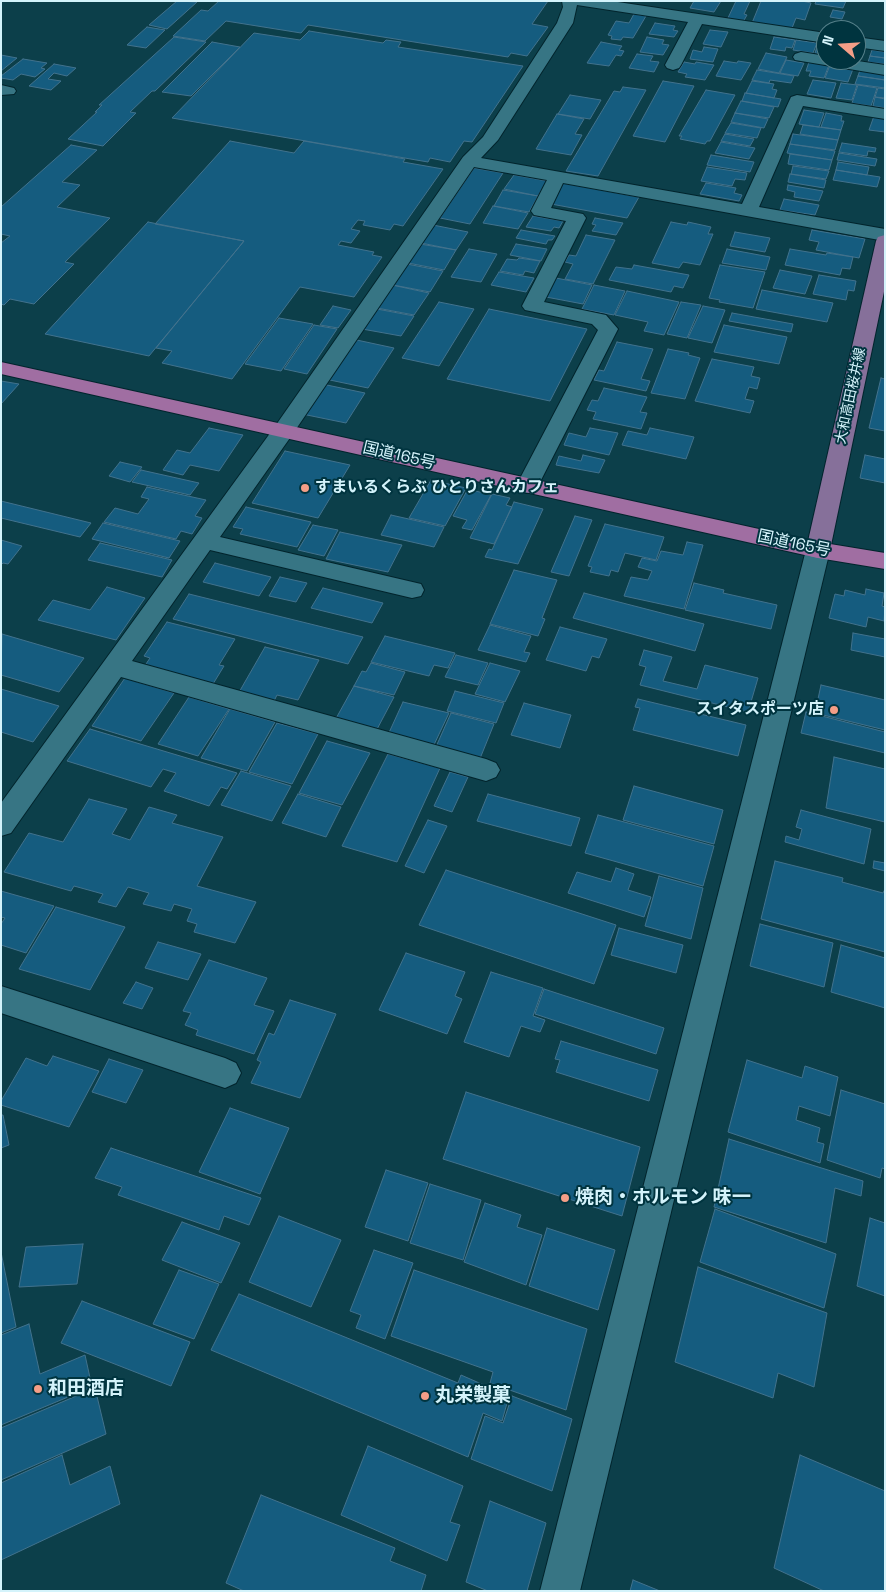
<!DOCTYPE html>
<html>
<head>
<meta charset="utf-8">
<style>
  body { margin:0 }
  #map { position:relative; width:886px; height:1592px; overflow:hidden; background:#0c3f4a; font-family:"Space Grotesk",sans-serif }
  canvas { display:block }
  .frame { position:absolute; inset:0; border:2px solid #d4f3fb; pointer-events:none }
  .north { position:absolute; left:816px; top:20px; width:50px; height:50px; box-sizing:border-box; background:#00343f; border:1px solid #55808a; border-radius:50%; rotate:289deg; font-size:14px; font-weight:700; line-height:20px; text-align:center; color:#d4f3fb }
  .north::after { content:''; display:block; margin:auto; width:18px; height:22px; background:#f49e87; clip-path:polygon(50% 0,100% 100%,50% 72%,0 100%) }
</style>
</head>
<body>
<div id="map">
<canvas width="886" height="1592"></canvas>
<div class="frame"></div>
<div class="north">N</div>
</div>
<script>
const context = document.querySelector('canvas').getContext('2d');
context.lineJoin = 'round';
function fillPath(path, color) {
  context.fillStyle = color;
  context.fill(path, 'evenodd');
}
function shape(rows) {
  const path = new Path2D();
  for (const r of rows) {
    path.moveTo(r[0], r[1]);
    for (let i = 2; i < r.length; i += 2) path.lineTo(r[i], r[i + 1]);
  }
  return path;
}
function strokePath(path, color, width, dash) {
  context.strokeStyle = color;
  context.lineWidth = width;
  context.lineCap = dash ? 'butt' : 'round';
  context.setLineDash(dash || []);
  context.stroke(path);
}
function drawText(font, color, halo, rows, align = 'center') {
  context.font = font + ' "Space Grotesk","Noto Sans JP",sans-serif';
  context.lineWidth = 4;
  context.setLineDash([]);
  context.textBaseline = 'middle';
  context.strokeStyle = halo;
  context.fillStyle = color;
  for (const [text, x, y, turn = 0] of rows) {
    context.save();
    context.translate(x, y);
    context.rotate((+turn || 0) * Math.PI / 180);
    context.textAlign = isNaN(turn) ? turn : align;
    if (halo) context.strokeText(text, 0, 0);
    context.fillText(text, 0, 0);
    context.restore();
  }
}
const building = shape([
  [177,1,197,2,167,29,149,25,177,1],
  [219,1,548,1,532,24,548,27,527,56,511,53,508,57,308,25,301,33,226,21,205,41,173,36,201,10,208,11,219,1],
  [694,1,721,1,714,12,690,8,694,1],
  [736,1,750,1,744,14,747,15,743,22,727,20,736,1],
  [761,1,802,1,811,3,805,20,796,18,792,28,752,23,761,1],
  [816,1,846,1,843,8,815,4,816,1],
  [833,10,845,12,842,19,830,17,833,10],
  [634,14,646,16,633,38,623,37,621,40,611,39,612,36,608,35,616,21,629,23,634,14],
  [655,23,675,26,673,30,678,31,674,37,649,34,655,23],
  [147,27,165,30,146,48,127,45,147,27],
  [710,30,728,32,721,47,703,44,710,30],
  [309,31,383,43,386,40,401,42,398,47,523,66,472,142,464,141,450,162,430,158,428,162,172,118,254,33,300,40,309,31],
  [174,37,206,42,155,91,152,91,130,112,136,113,103,146,68,139,97,112,95,112,102,105,99,105,174,37],
  [647,37,664,40,662,44,669,45,663,55,640,52,647,37],
  [774,37,795,40,792,48,786,47,785,51,770,49,774,37],
  [796,40,817,43,813,53,793,50,796,40],
  [212,42,240,47,191,96,162,92,212,42],
  [601,42,622,46,619,50,624,51,621,56,616,55,609,66,587,63,601,42],
  [818,43,826,44,826,55,815,53,818,43],
  [704,47,718,49,713,62,690,59,693,50,702,52,704,47],
  [856,48,862,49,858,61,849,60,856,60,856,48],
  [872,50,885,52,885,58,870,56,872,50],
  [766,53,787,57,779,73,758,69,766,53],
  [637,54,653,56,650,61,659,62,654,72,629,68,637,54],
  [1,55,17,58,1,71,1,55],
  [870,56,885,58,885,64,868,62,870,56],
  [23,59,47,63,41,68,45,69,35,77,21,74,13,80,1,78,1,76,23,59],
  [786,60,804,63,798,76,780,73,786,60],
  [724,61,737,63,738,61,751,63,741,80,716,76,724,61],
  [684,62,695,64,696,62,714,65,705,80,685,77,687,74,678,72,684,62],
  [809,62,829,65,824,78,809,76,811,71,806,71,809,62],
  [54,64,76,68,67,76,54,73,48,79,61,81,51,90,29,86,54,64],
  [830,65,853,69,848,82,825,78,830,65],
  [757,70,794,76,791,83,770,80,769,83,752,80,757,70],
  [860,70,885,73,885,80,858,76,860,70],
  [858,76,885,80,885,88,855,84,858,76],
  [813,80,836,83,831,98,807,94,813,80],
  [663,81,694,86,665,142,633,136,663,81],
  [752,81,774,84,772,89,777,90,774,98,746,93,752,81],
  [841,83,857,85,852,100,836,98,841,83],
  [858,85,877,88,871,106,852,103,858,85],
  [623,87,646,90,598,176,566,171,614,91,620,92,623,87],
  [878,88,885,89,885,98,875,97,878,88],
  [706,90,735,95,710,141,707,141,705,144,680,139,682,136,679,136,706,90],
  [745,93,781,99,778,107,742,101,745,93],
  [570,95,601,100,590,119,558,114,570,95],
  [875,97,885,99,885,108,873,106,875,97],
  [741,101,774,107,769,118,735,113,741,101],
  [804,110,824,113,819,127,799,124,804,110],
  [735,113,768,119,764,128,731,122,735,113],
  [826,113,842,116,841,121,844,121,841,130,821,127,826,113],
  [557,114,584,119,575,134,582,135,571,155,536,149,557,114],
  [874,116,885,118,885,132,869,130,874,116],
  [731,123,761,128,757,138,725,133,731,123],
  [803,125,841,130,838,140,800,134,803,125],
  [725,134,754,139,750,146,721,141,725,134],
  [793,134,838,140,835,150,790,144,793,134],
  [230,141,294,153,304,141,405,159,403,162,443,169,403,226,394,224,390,230,363,225,365,221,358,220,351,229,360,231,351,243,341,241,338,245,374,252,372,255,382,257,354,297,300,287,232,379,162,363,172,351,156,348,244,241,155,224,230,141],
  [721,142,755,148,749,159,715,153,721,142],
  [842,143,876,148,875,152,868,151,867,156,839,152,842,143],
  [790,144,835,151,832,160,787,153,790,144],
  [71,145,97,150,62,182,80,185,57,207,110,218,65,262,74,264,34,304,10,299,4,305,1,304,1,243,10,236,1,234,1,207,71,145],
  [839,153,877,159,875,166,837,160,839,153],
  [790,154,832,160,829,170,788,164,790,154],
  [711,155,754,162,750,172,707,165,711,155],
  [838,162,869,167,867,175,836,170,838,162],
  [793,166,829,171,826,179,791,174,793,166],
  [707,167,747,173,745,180,735,179,732,186,701,181,707,167],
  [474,168,503,173,470,224,440,218,474,168],
  [836,170,880,177,877,187,833,180,836,170],
  [790,174,826,180,824,188,788,182,790,174],
  [514,175,547,181,538,196,504,189,514,175],
  [563,183,639,197,627,218,551,204,563,183],
  [706,183,736,188,734,193,742,195,739,201,700,194,706,183],
  [788,185,823,191,819,201,794,197,795,192,787,190,788,185],
  [503,190,538,196,529,212,494,206,503,190],
  [784,199,819,205,815,215,780,210,784,199],
  [493,206,528,213,518,229,483,223,493,206],
  [533,216,563,221,559,228,554,227,551,231,526,227,533,216],
  [595,218,623,223,616,235,592,231,596,225,592,224,595,218],
  [148,222,244,241,149,356,45,334,148,222],
  [671,222,687,225,688,222,711,227,708,234,713,234,700,265,683,262,679,268,652,263,671,222],
  [433,225,468,232,456,250,421,243,433,225],
  [521,230,555,236,552,240,548,240,546,244,516,238,521,230],
  [812,230,865,239,859,258,816,250,819,242,809,240,812,230],
  [735,232,770,238,765,252,730,246,735,232],
  [586,235,615,240,593,284,565,279,573,264,565,262,569,255,576,256,586,235],
  [420,244,456,250,444,270,408,263,420,244],
  [516,244,547,249,541,261,510,255,516,244],
  [469,249,497,254,481,282,451,277,469,249],
  [727,249,770,257,766,270,722,263,727,249],
  [790,249,826,255,827,253,853,257,850,269,842,268,840,275,785,265,790,249],
  [519,258,540,261,534,273,525,271,523,275,500,271,507,259,517,260,519,258],
  [407,264,443,271,430,292,393,285,407,264],
  [634,265,689,275,683,288,674,286,671,292,609,280,616,267,632,269,634,265],
  [720,265,765,272,753,308,719,302,720,300,709,298,720,265],
  [780,270,812,276,805,294,773,288,780,270],
  [499,272,534,278,526,292,491,285,499,272],
  [819,275,856,281,854,291,848,290,846,300,813,294,819,275],
  [556,278,592,285,583,304,546,297,556,278],
  [392,285,429,293,414,315,377,308,392,285],
  [594,285,625,291,614,315,582,309,594,285],
  [762,290,833,303,827,322,756,309,762,290],
  [627,291,679,302,664,335,644,331,648,322,615,315,627,291],
  [439,302,474,309,439,366,402,358,439,302],
  [681,302,701,305,687,338,667,334,681,302],
  [333,306,351,310,338,328,320,325,333,306],
  [703,306,725,310,712,343,688,338,703,306],
  [377,309,414,316,401,336,362,329,377,309],
  [489,309,587,329,550,401,447,379,489,309],
  [732,313,793,324,791,332,729,321,732,313],
  [279,318,313,324,281,371,245,364,279,318],
  [314,325,337,329,307,374,284,369,314,325],
  [724,325,787,337,779,364,714,352,724,325],
  [352,339,394,348,368,388,325,379,352,339],
  [617,342,653,349,641,379,650,381,646,391,594,380,599,370,604,371,617,342],
  [668,349,689,353,688,355,700,358,685,399,651,393,668,349],
  [712,359,754,367,751,376,760,378,757,389,749,387,745,399,754,401,750,413,695,401,712,359],
  [881,378,885,379,885,431,869,428,881,378],
  [1,381,19,384,1,404,1,381],
  [322,384,365,393,346,423,302,414,322,384],
  [604,388,647,397,640,412,647,413,641,429,593,419,596,412,587,410,592,400,598,401,604,388],
  [209,428,243,435,219,471,190,465,183,475,163,470,177,450,190,453,209,428],
  [590,428,618,433,609,455,564,445,569,433,586,437,590,428],
  [650,428,694,437,686,459,622,445,628,431,647,435,650,428],
  [285,451,350,465,318,518,252,503,285,451],
  [583,455,605,460,599,473,556,465,559,456,581,461,583,455],
  [865,455,885,459,885,483,860,478,865,455],
  [120,462,142,467,130,482,109,476,120,462],
  [141,470,199,483,190,495,132,482,141,470],
  [431,480,466,488,445,526,409,518,431,480],
  [147,487,206,500,195,516,202,518,192,534,181,531,176,539,104,522,115,508,138,514,149,499,141,497,147,487],
  [468,489,491,495,472,530,462,528,467,520,453,516,468,489],
  [492,494,510,498,506,505,512,507,494,544,470,538,492,494],
  [1,501,91,523,80,537,1,518,1,501],
  [514,502,543,509,518,564,485,557,489,549,492,550,514,502],
  [246,507,311,522,297,547,240,534,243,529,233,527,246,507],
  [391,515,444,527,434,547,381,535,391,515],
  [575,516,592,520,569,576,551,572,575,516],
  [103,523,180,541,169,558,92,539,103,523],
  [605,524,664,537,656,560,625,553,618,572,611,570,609,576,590,572,592,567,588,566,605,524],
  [313,525,338,530,324,556,298,550,313,525],
  [340,532,402,545,388,572,326,559,340,532],
  [1,540,22,546,8,564,3,563,1,565,1,540],
  [687,542,703,545,684,609,624,596,631,577,648,580,652,571,638,567,642,558,657,561,661,551,683,555,687,542],
  [100,543,172,560,162,577,88,560,100,543],
  [215,563,271,577,259,596,203,582,215,563],
  [514,570,557,580,542,618,545,619,538,636,490,624,514,570],
  [280,577,307,583,296,602,269,596,280,577],
  [694,583,724,590,723,593,777,605,771,629,685,610,694,583],
  [107,587,145,598,116,640,38,620,53,600,90,610,107,587],
  [323,588,383,603,372,623,311,608,323,588],
  [866,589,884,593,882,606,885,607,884,621,868,617,866,627,829,618,835,594,844,596,845,590,865,595,866,589],
  [584,593,704,624,695,651,573,618,584,593],
  [189,594,363,637,348,664,173,619,189,594],
  [167,622,235,639,219,665,224,666,213,684,144,667,150,658,144,656,167,622],
  [490,625,531,636,524,652,530,653,526,662,478,650,490,625],
  [560,627,607,639,599,658,592,656,586,671,546,660,560,627],
  [853,633,885,639,885,657,851,650,853,633],
  [2,634,84,658,59,692,1,675,2,634],
  [385,636,455,653,448,668,434,665,429,676,371,662,385,636],
  [265,647,319,660,298,700,277,695,273,703,238,694,265,647],
  [644,650,672,657,663,681,697,689,705,665,758,678,748,712,640,685,646,667,639,665,644,650],
  [456,655,488,663,478,685,445,677,456,655],
  [371,663,405,672,394,695,354,686,362,671,366,672,371,663],
  [490,663,520,671,505,702,475,694,490,663],
  [125,678,174,693,141,741,92,726,125,678],
  [821,685,885,700,885,730,815,713,821,685],
  [354,686,394,697,375,733,334,722,354,686],
  [1,689,59,706,33,742,1,732,1,689],
  [455,691,504,703,496,723,447,711,455,691],
  [189,697,229,709,198,756,158,744,189,697],
  [638,699,746,725,738,756,633,730,640,708,635,707,638,699],
  [403,702,449,713,432,749,387,737,403,702],
  [524,703,571,715,560,748,511,735,524,703],
  [230,709,275,722,247,771,201,758,230,709],
  [806,712,885,732,885,753,801,733,806,712],
  [451,713,494,724,479,761,435,749,451,713],
  [277,723,318,734,292,784,249,772,277,723],
  [90,729,237,773,227,789,221,787,209,806,164,791,176,773,163,769,151,787,67,761,90,729],
  [327,741,370,753,342,805,299,793,327,741],
  [388,754,440,768,397,862,342,846,388,754],
  [834,757,885,769,885,822,826,808,834,757],
  [241,771,291,786,272,821,221,805,241,771],
  [450,772,468,777,452,812,434,806,450,772],
  [634,786,723,810,714,844,623,820,634,786],
  [298,794,341,807,326,837,282,823,298,794],
  [488,794,580,818,571,846,477,821,488,794],
  [89,799,127,809,112,834,130,840,149,807,177,815,172,823,223,837,197,886,256,902,235,943,194,932,197,924,187,921,192,909,174,904,171,911,143,904,149,893,128,887,116,907,98,902,103,894,74,886,71,891,4,872,29,833,63,842,89,799],
  [801,810,871,829,864,864,785,842,786,836,799,840,802,829,796,827,801,810],
  [598,815,714,846,703,886,585,853,598,815],
  [428,820,447,826,424,873,405,866,428,820],
  [775,861,843,878,842,882,883,893,885,889,885,952,761,919,775,861],
  [874,861,885,863,885,871,873,868,874,861],
  [616,868,634,874,628,890,651,897,644,917,568,893,577,872,611,882,616,868],
  [446,870,616,925,594,984,419,925,446,870],
  [659,876,703,888,691,939,645,926,659,876],
  [1,891,54,906,26,953,1,945,1,924,5,918,1,917,1,891],
  [56,907,125,927,90,990,19,969,56,907],
  [760,924,833,943,824,987,750,966,760,924],
  [619,928,683,945,676,973,611,955,619,928],
  [158,942,201,954,188,980,145,968,158,942],
  [841,945,885,958,885,1008,831,992,841,945],
  [406,953,465,972,455,996,462,999,447,1034,379,1010,406,953],
  [209,960,267,978,254,1005,274,1011,254,1054,196,1035,198,1030,185,1025,191,1013,183,1011,209,960],
  [491,972,543,988,533,1016,545,1020,540,1032,521,1026,509,1057,464,1042,491,972],
  [136,982,153,988,142,1009,123,1003,136,982],
  [544,989,664,1028,656,1054,535,1014,544,989],
  [290,1000,336,1014,300,1098,251,1083,261,1062,257,1060,269,1033,274,1035,290,1000],
  [561,1041,658,1070,649,1101,556,1072,560,1060,555,1059,561,1041],
  [53,1056,99,1071,69,1127,1,1105,1,1101,26,1058,47,1066,53,1056],
  [109,1059,143,1070,126,1103,92,1092,109,1059],
  [747,1060,802,1078,805,1066,838,1077,830,1116,799,1106,796,1120,820,1128,817,1142,824,1144,820,1163,728,1132,747,1060],
  [841,1090,885,1104,885,1169,882,1168,880,1178,827,1160,841,1090],
  [466,1092,640,1147,622,1216,443,1159,466,1092],
  [230,1108,289,1128,260,1194,199,1172,230,1108],
  [1,1115,3,1115,9,1145,1,1148,1,1115],
  [729,1139,863,1181,861,1196,835,1188,826,1243,714,1207,729,1139],
  [111,1148,261,1198,249,1225,224,1216,219,1230,118,1195,122,1187,95,1178,111,1148],
  [386,1170,428,1183,408,1241,365,1227,386,1170],
  [430,1184,481,1200,463,1260,410,1243,430,1184],
  [485,1203,521,1215,517,1227,542,1235,526,1285,464,1262,485,1203],
  [715,1209,836,1254,824,1308,700,1262,715,1209],
  [279,1216,341,1240,311,1307,249,1282,279,1216],
  [870,1218,885,1223,885,1296,857,1286,870,1218],
  [182,1222,240,1243,221,1283,162,1260,182,1222],
  [547,1228,615,1250,598,1310,529,1286,547,1228],
  [83,1244,77,1284,19,1287,26,1247,83,1244],
  [374,1250,413,1263,385,1339,356,1328,361,1315,350,1311,374,1250],
  [1,1252,16,1327,1,1333,1,1252],
  [698,1267,827,1313,814,1387,778,1373,773,1398,675,1362,698,1267],
  [179,1270,219,1284,194,1339,153,1324,179,1270],
  [414,1270,587,1329,566,1410,490,1383,493,1372,391,1336,414,1270],
  [239,1294,458,1383,461,1375,509,1396,502,1421,483,1413,468,1457,211,1350,239,1294],
  [82,1301,190,1342,171,1386,61,1343,82,1301],
  [29,1324,40,1374,85,1355,92,1387,1,1425,1,1335,29,1324],
  [95,1388,106,1434,1,1480,1,1428,95,1388],
  [512,1396,572,1419,552,1491,471,1459,485,1416,503,1423,512,1396],
  [368,1446,463,1486,450,1522,460,1525,447,1561,341,1515,368,1446],
  [62,1455,70,1485,110,1466,120,1504,1,1560,1,1483,62,1455],
  [800,1455,885,1491,885,1591,824,1591,774,1568,800,1455],
  [261,1495,395,1548,390,1561,426,1575,421,1591,244,1591,226,1583,261,1495],
  [490,1501,546,1523,527,1591,488,1591,466,1582,490,1501],
  [633,1580,660,1591,630,1591,633,1580]
]);
fillPath(building, '#155c7f');
strokePath(building, '#42728d', 1);
const minor = shape([
  [562,1,611,1,826,33,826,43,702,24,681,65,679,68,673,70,667,68,665,65,688,22,577,5,573,23,498,140,481,158,742,204,791,97,797,95,885,109,885,119,803,106,759,207,885,229,885,241,563,183,551,208,583,214,586,218,544,302,606,315,618,329,538,486,535,491,527,493,519,491,516,486,598,330,592,324,525,310,522,306,566,221,534,215,531,211,547,180,474,167,292,435,220,537,421,584,424,590,421,596,412,598,210,550,132,661,486,759,496,763,500,770,496,777,486,781,121,677,11,833,1,836,1,803,276,425,463,157,483,137,557,23,563,7,562,1],
  [856,37,885,41,885,51,856,47,856,37],
  [801,52,826,56,826,60,851,60,885,65,885,75,795,60,793,57,795,54,801,52],
  [1,85,14,88,16,91,14,94,1,95,1,85],
  [1,986,225,1058,236,1063,241,1073,236,1083,225,1088,1,1013,1,986]
]);
const tertiary = shape([
  [818,542,826,544,830,550,580,1591,540,1591,806,550,810,544,818,542]
]);
const primary = shape([
  [885,235,885,287,830,550,826,556,818,558,810,556,806,550,876,241,878,237,885,235]
]);
const trunk = shape([
  [1,362,818,542,885,553,885,569,818,558,1,374,1,362]
]);
strokePath(minor, '#02242c', 2);
strokePath(tertiary, '#02242c', 2);
strokePath(primary, '#02242c', 2);
strokePath(trunk, '#02242c', 2);
fillPath(minor, '#377584');
fillPath(tertiary, '#377584');
fillPath(primary, '#86709a');
fillPath(trunk, '#a06ea2');
for (const [x, y, r, color] of [
  [305,488,5,"#f49e87"],
  [834,710,5,"#f49e87"],
  [565,1198,5,"#f49e87"],
  [38,1389,5,"#f49e87"],
  [425,1396,5,"#f49e87"]
]) {
  const dot = new Path2D();
  dot.arc(x, y, r, 0, 2 * Math.PI);
  context.fillStyle = color;
  context.fill(dot);
  strokePath(dot, '#00343f', 2);
}
drawText('14px', '#d4f3fb', '#00343f', [
  ["大和高田桜井線",851,396,-78]
]);
drawText('16px', '#d4f3fb', '#00343f', [
  ["国道165号",399,456,13],
  ["国道165号",794,544,12]
]);
drawText('bold 16px', '#d4f3fb', '#00343f', [
  ["すまいるくらぶ ひとりさんカフェ",315,488],
  ["スイタスポーツ店",824,710,"right"]
], 'left');
drawText('bold 19px', '#d4f3fb', '#00343f', [
  ["焼肉・ホルモン 味一",575,1198],
  ["和田酒店",48,1389],
  ["丸栄製菓",435,1396]
], 'left');
</script>
</body>
</html>
